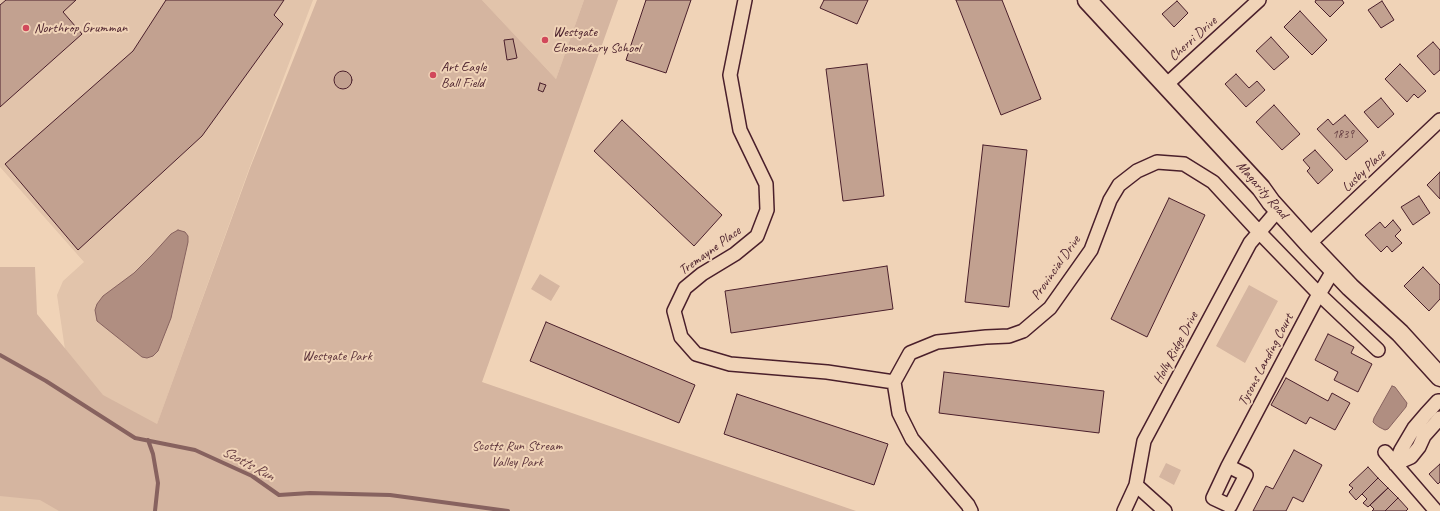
<!DOCTYPE html>
<html>
<head>
<meta charset="utf-8">
<style>
  body { margin:0 }
  canvas { display:block; background:#f0d3b7 }
</style>
</head>
<body>
<canvas width="1440" height="511"></canvas>
<script>
const context = document.querySelector('canvas').getContext('2d');
context.lineJoin = 'round';
function fillPath(path, color) {
  context.fillStyle = color;
  context.fill(path, 'evenodd');
}
function shape(rows) {
  const path = new Path2D();
  for (const r of rows) {
    if (r.length === 3) {
      path.moveTo(r[0] + r[2], r[1]);
      path.arc(r[0], r[1], r[2], 0, 2 * Math.PI);
      continue;
    }
    path.moveTo(r[0], r[1]);
    for (let i = 2; i < r.length; i += 2) path.lineTo(r[i], r[i + 1]);
  }
  return path;
}
function strokePath(path, color, width, dash) {
  context.strokeStyle = color;
  context.lineWidth = width;
  context.lineCap = dash ? 'butt' : 'round';
  context.setLineDash(dash || []);
  context.stroke(path);
}
function drawText(font, color, halo, rows, align = 'center') {
  context.font = font + ' Caveat,sans-serif';
  context.lineWidth = 4;
  context.setLineDash([]);
  context.textBaseline = 'middle';
  context.strokeStyle = halo;
  context.fillStyle = color;
  for (const [text, x, y, turn = 0] of rows) {
    context.save();
    context.translate(x, y);
    context.rotate((+turn || 0) * Math.PI / 180);
    context.textAlign = isNaN(turn) ? turn : align;
    if (halo) context.strokeText(text, 0, 0);
    context.fillText(text, 0, 0);
    context.restore();
  }
}
fillPath(shape([
  [0,0,313,0,249,169,156,427,103,397,68,370,57,295,63,281,84,262,0,167],
  [482,0,584,0,556,79],
  [0,467,115,511,0,511]
]), '#e2c4ab');
fillPath(shape([
  [317,0,482,0,556,79,584,0,618,0,482,382,856,511,59,511,40,500,0,496,0,267,35,267,37,314,103,395,157,424,250,168],
  [540,274,560,286,551,301,531,289],
  [1249,285,1278,301,1245,363,1216,346],
  [1166,463,1181,470,1174,485,1159,477]
]), '#d5b5a0');
const water = shape([
  [178,230,185,232,188,236,188,242,171,318,158,351,153,356,147,358,142,357,97,321,95,310,97,304,103,296,134,273,152,255,171,234,178,230],
  [1392,386,1395,387,1407,403,1406,407,1388,429,1385,430,1379,427,1375,424,1373,422,1374,418,1392,386]
]);
fillPath(water, '#b08e81');
strokePath(water, '#87625f', 1);
strokePath(shape([
  [0,355,46,381,135,438,195,450,252,476,279,495,310,493,390,495,508,511],
  [148,440,153,454,158,483,155,511]
]), '#87625f', 4);
const building = shape([
  [6,0,76,0,63,12,82,34,0,107,0,5,6,0],
  [166,0,284,0,274,15,283,24,202,136,78,250,5,164,133,51,166,0],
  [646,0,691,0,666,73,626,60,646,0],
  [824,0,868,0,857,24,820,8,824,0],
  [956,0,1002,0,1041,99,1001,115,956,0],
  [1316,0,1342,0,1344,3,1330,17,1315,2,1316,0],
  [1177,1,1188,13,1174,27,1162,14,1177,1],
  [1382,1,1394,20,1381,28,1368,10,1382,1],
  [1300,11,1327,40,1312,55,1284,27,1300,11],
  [1271,37,1289,57,1274,70,1256,51,1271,37],
  [513,39,517,58,507,60,504,40,513,39],
  [1433,42,1440,50,1440,70,1434,75,1417,56,1433,42],
  [867,64,884,196,843,201,826,69,867,64],
  [1400,64,1426,91,1418,98,1414,94,1407,102,1385,79,1400,64],
  [343,80,9],
  [1236,74,1249,88,1257,81,1265,90,1246,107,1225,84,1236,74],
  [540,83,546,85,543,92,538,90,540,83],
  [1381,98,1394,114,1378,128,1364,112,1381,98],
  [1274,105,1300,134,1282,150,1256,122,1274,105],
  [1345,115,1368,141,1346,160,1317,129,1328,119,1333,125,1345,115],
  [622,120,722,215,694,246,594,151,622,120],
  [983,145,1027,150,1009,307,965,302,983,145],
  [1315,150,1333,170,1318,184,1307,171,1310,168,1303,160,1315,150],
  [1440,172,1440,199,1427,185,1440,172],
  [1419,196,1430,213,1413,225,1401,207,1419,196],
  [1169,198,1205,215,1147,337,1111,319,1169,198],
  [1393,220,1401,230,1395,236,1402,243,1392,252,1387,246,1381,252,1365,235,1380,222,1385,228,1393,220],
  [887,266,893,309,731,333,725,291,887,266],
  [1423,267,1440,285,1440,299,1429,311,1404,286,1423,267],
  [546,322,695,385,679,423,530,361,546,322],
  [1328,334,1354,347,1351,353,1372,364,1358,392,1334,380,1338,372,1315,360,1328,334],
  [944,372,1104,391,1099,433,939,413,944,372],
  [1286,378,1328,401,1332,393,1350,403,1335,430,1310,417,1306,424,1271,405,1286,378],
  [737,394,888,444,874,485,724,434,737,394],
  [1294,450,1322,465,1303,502,1293,497,1286,511,1253,511,1266,486,1273,489,1294,450],
  [1440,464,1440,482,1438,484,1429,474,1440,464],
  [1368,467,1378,478,1356,500,1349,492,1353,488,1349,485,1368,467],
  [1378,478,1388,488,1368,507,1363,503,1367,499,1362,494,1378,478],
  [1388,488,1398,498,1385,511,1372,511,1374,509,1370,505,1388,488],
  [1398,498,1408,509,1406,511,1385,511,1398,498]
]);
fillPath(building, '#c2a190');
strokePath(building, '#4a1f2b', 1);
const street = shape([
  [745,0,730,75,740,130,766,184,767,210,757,236,735,254,702,274,685,288,674,311,681,337,696,354,730,364,827,372,894,382],
  [1166,85,1259,0],
  [1309,244,1440,120],
  [1385,452,1436,511],
  [1395,464,1401,450,1414,428,1426,414,1438,401,1440,401],
  [1395,464,1411,457,1419,447,1424,436,1440,418],
  [1228,466,1213,498,1230,506,1246,475,1228,466,1315,301,1334,269],
  [1136,485,1165,511],
  [971,511,968,505,912,439,899,413,894,382,910,353,937,342,986,337,1009,336,1023,331,1050,308,1091,250,1110,200,1119,185,1137,171,1157,162,1184,164,1213,182,1259,232,1319,294,1378,350],
  [1124,511,1136,485,1144,441,1250,243,1278,210]
]);
const secondary = shape([
  [1087,0,1261,188,1271,202,1309,244,1350,287,1400,333,1440,377]
]);
strokePath(street, '#4a1f2b', 16);
strokePath(secondary, '#4a1f2b', 21);
strokePath(street, '#f0d3b7', 13);
strokePath(secondary, '#f0d3b7', 18);
for (const [x, y, r, color] of [
  [26,28,4,"#d1495b"],
  [545,40,4,"#d1495b"],
  [433,75,4,"#d1495b"]
]) {
  const dot = new Path2D();
  dot.arc(x, y, r, 0, 2 * Math.PI);
  context.fillStyle = color;
  context.fill(dot);
  strokePath(dot, '#f0d3b7', 1.5);
}
drawText('12px', '#684044', null, [
  ["1839",1343,135]
]);
drawText('14px', '#4a1f2b', '#f0d3b7', [
  ["Northrop Grumman",34,28],
  ["Westgate",553,32],
  ["Elementary School",553,48],
  ["Art Eagle",441,67],
  ["Ball Field",441,83]
], 'left');
drawText('14px', '#4a1f2b', '#f0d3b7', [
  ["Cherri Drive",1193,39,-42],
  ["Lusby Place",1364,171,-44],
  ["Magarity Road",1262,190,49],
  ["Tremayne Place",710,251,-36],
  ["Provincial Drive",1056,268,-55],
  ["Holly Ridge Drive",1176,348,-62],
  ["Tysons Landing Court",1266,360,-62]
]);
drawText('14px', '#5f363d', '#f0d3b7', [
  ["Westgate Park",337,356],
  ["Scotts Run Stream",517,446],
  ["Valley Park",517,462]
]);
drawText('italic 15px', '#643b40', '#f0d3b7', [
  ["Scotts Run",248,464,28]
]);
</script>
</body>
</html>
